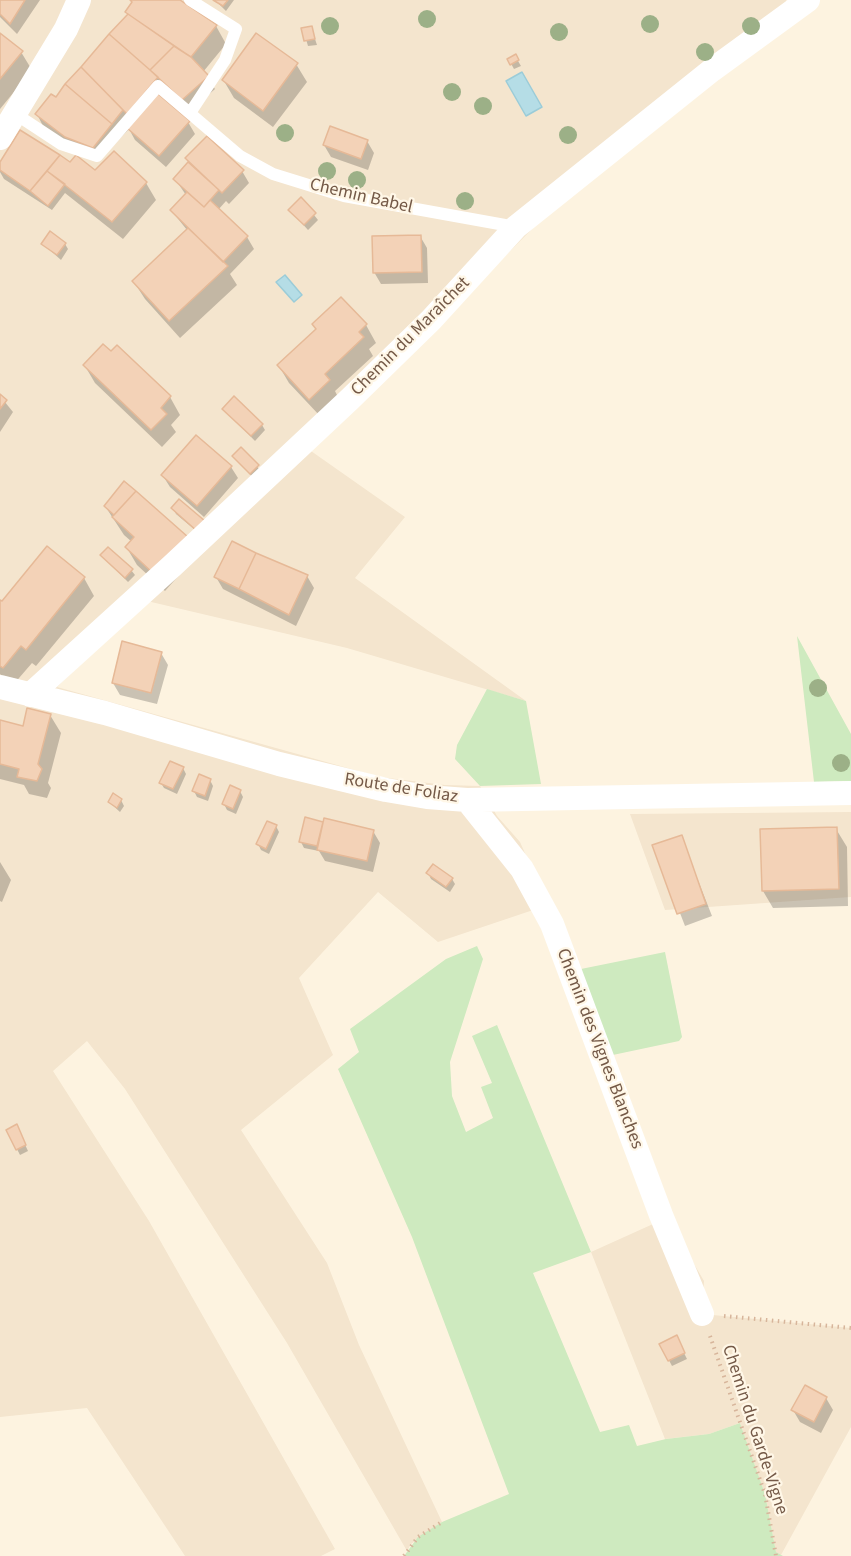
<!DOCTYPE html>
<html>
<head>
<meta charset="utf-8">
<style>
  body { margin:0 }
  canvas { display:block; background:#fdf3e0 }
</style>
</head>
<body>
<canvas width="851" height="1556"></canvas>
<script>
const context = document.querySelector('canvas').getContext('2d');
context.lineJoin = 'round';
function fillPath(path, color) {
  context.fillStyle = color;
  context.fill(path, 'evenodd');
}
function shape(rows) {
  const path = new Path2D();
  for (const r of rows) {
    path.moveTo(r[0], r[1]);
    for (let i = 2; i < r.length; i += 2) path.lineTo(r[i], r[i + 1]);
  }
  return path;
}
function strokePath(path, color, width, dash) {
  context.strokeStyle = color;
  context.lineWidth = width;
  context.lineCap = dash ? 'butt' : 'round';
  context.setLineDash(dash || []);
  context.stroke(path);
}
function drawText(font, color, halo, rows, align = 'center') {
  context.font = font + ' "Source Sans 3",sans-serif';
  context.lineWidth = 4.5;
  context.setLineDash([]);
  context.textBaseline = 'middle';
  context.strokeStyle = halo;
  context.fillStyle = color;
  for (const [text, x, y, turn = 0] of rows) {
    context.save();
    context.translate(x, y);
    context.rotate((+turn || 0) * Math.PI / 180);
    context.textAlign = isNaN(turn) ? turn : align;
    if (halo) context.strokeText(text, 0, 0);
    context.fillText(text, 0, 0);
    context.restore();
  }
}
fillPath(shape([
  [0,0,786,0,794,14,556,205,311,451,405,517,355,578,526,701,347,648,147,601,57,687,380,777,445,785,480,786,497,816,520,842,548,905,438,942,378,892,299,978,333,1055,241,1130,327,1263,359,1345,442,1522,411,1544,407,1551,287,1343,125,1089,87,1041,53,1071,149,1221,335,1549,321,1556,185,1556,87,1408,0,1417],
  [851,812,851,897,665,910,630,814],
  [673,1215,687,1252,704,1281,702,1314,851,1328,851,1427,781,1555,776,1552,765,1494,740,1423,709,1434,665,1439,591,1252]
]), '#f4e5ce');
fillPath(shape([
  [797,636,851,734,851,781,814,782],
  [487,689,526,701,541,784,480,786,455,759,457,745],
  [477,946,483,959,450,1062,452,1096,466,1132,493,1118,481,1087,492,1083,472,1036,497,1025,591,1252,533,1273,600,1432,629,1425,637,1446,666,1439,709,1434,740,1423,765,1494,776,1552,783,1556,404,1556,418,1537,442,1522,509,1494,412,1237,338,1069,359,1052,350,1029,446,959],
  [665,952,682,1037,679,1041,608,1056,576,970]
]), '#ceeabf');
const water = shape([
  [522,72,542,107,526,116,506,81,522,72],
  [285,275,302,295,294,302,276,282,285,275]
]);
fillPath(water, '#b5dde6');
strokePath(water, '#9bccd8', 1.5);
fillPath(shape([
  [0,0,40,0,17,34,0,17],
  [131,0,177,0,216,26,226,44,203,72,215,89,190,111,188,122,195,134,166,167,135,140,129,129,100,159,73,149,43,126,37,114,56,99,129,15,127,12,133,3],
  [215,0,234,0,226,11],
  [311,27,317,45,308,46,303,29],
  [0,35,21,52,32,70,0,109],
  [515,56,521,66,514,69,509,60],
  [296,64,307,82,273,127,234,98,224,81],
  [20,132,71,164,146,183,156,200,123,239,65,193,52,210,4,179,0,172,0,164],
  [367,141,374,153,368,170,331,157,324,145],
  [187,158,242,171,249,183,229,204,226,201,218,210,247,237,254,249,230,274,237,285,180,338,145,299,134,282,187,230,171,210,186,195,175,179,190,163],
  [301,199,318,220,308,230,290,210],
  [420,236,427,248,428,283,381,284,374,272],
  [43,244,65,244,68,249,61,260],
  [366,325,376,343,369,349,373,356,335,391,339,399,320,416,289,383,279,366],
  [117,347,170,397,180,415,171,425,176,432,162,447,95,383,85,366,111,353],
  [0,396,13,412,0,432],
  [224,409,262,425,265,430,255,441],
  [241,449,261,471,254,479,234,456],
  [231,467,238,478,204,517,170,487,163,476],
  [105,506,197,555,165,591,137,565,127,548,132,542,124,535],
  [173,508,204,522,201,535,176,514],
  [102,556,131,570,135,575,128,582],
  [307,576,314,588,296,626,223,589,216,577],
  [84,578,94,596,36,666,32,663,13,685,0,674,0,602],
  [161,653,168,665,157,704,120,695,113,683],
  [50,715,61,733,48,783,51,788,47,798,29,794,24,785,0,779,0,722,24,728],
  [183,768,186,774,177,794,164,788,161,783],
  [210,780,213,786,208,801,197,797,194,791],
  [240,791,243,797,236,814,227,810,224,804],
  [121,800,124,806,120,812,109,802],
  [322,823,323,826,373,831,380,843,373,872,325,861,319,851,304,848,301,842],
  [276,826,279,832,269,854,261,850,258,844],
  [836,829,847,847,848,906,773,908,763,891],
  [681,837,712,916,685,926,654,846],
  [0,862,11,880,2,902,0,901],
  [428,873,452,879,455,884,450,892,431,879],
  [19,1132,28,1151,20,1155,17,1149],
  [676,1337,687,1359,672,1366,661,1345],
  [826,1398,833,1410,821,1433,800,1422,793,1410]
]), '#0003');
const building = shape([
  [0,0,25,0,10,24,0,14,0,0],
  [130,0,180,0,217,25,191,57,125,12,132,2,130,0],
  [213,0,228,0,223,6,213,0],
  [128,14,174,46,150,70,109,34,128,14],
  [312,26,315,39,304,41,301,28,312,26],
  [0,33,23,51,0,79,0,33],
  [256,33,298,63,263,111,222,80,256,33],
  [109,34,158,77,127,114,81,67,109,34],
  [174,46,191,57,209,76,182,100,150,70,174,46],
  [516,54,519,60,510,65,507,59,516,54],
  [81,67,123,110,112,124,65,84,81,67],
  [65,84,112,124,93,148,65,137,35,114,51,94,56,97,65,84],
  [157,93,190,121,159,156,127,128,157,93],
  [330,126,368,140,361,159,323,145,330,126],
  [20,130,60,155,30,191,0,170,0,162,20,130],
  [207,136,244,170,222,193,185,158,207,136],
  [114,151,147,182,112,222,47,171,60,155,70,162,76,155,95,170,114,151],
  [188,162,219,190,204,207,173,179,188,162],
  [47,171,65,184,48,206,30,191,47,171],
  [187,192,204,207,210,200,248,236,223,262,170,210,187,192],
  [301,197,316,213,304,225,288,210,301,197],
  [188,228,228,266,169,321,132,281,188,228],
  [50,231,66,243,57,255,41,244,50,231],
  [421,235,422,272,373,273,372,236,421,235],
  [341,297,367,324,359,332,364,337,325,374,330,380,309,400,277,365,316,329,312,324,341,297],
  [103,344,111,351,117,345,171,396,161,408,167,414,151,430,83,365,103,344],
  [0,394,7,400,0,409,0,394],
  [234,396,263,424,251,436,222,409,234,396],
  [196,435,232,466,197,506,161,475,196,435],
  [241,447,259,465,250,474,232,456,241,447],
  [124,481,136,491,114,515,104,506,124,481],
  [136,491,188,537,154,574,125,547,134,537,112,517,136,491],
  [179,499,205,521,197,531,171,508,179,499],
  [232,541,256,553,239,589,214,577,232,541],
  [47,546,85,577,26,650,21,646,3,668,0,666,0,600,2,601,47,546],
  [108,547,133,569,125,578,100,555,108,547],
  [256,553,308,575,289,615,239,589,256,553],
  [122,641,162,652,151,693,112,683,122,641],
  [27,708,51,714,38,764,42,769,37,781,17,777,19,769,0,764,0,720,23,726,27,708],
  [170,761,184,767,173,789,159,783,170,761],
  [199,774,211,779,205,796,192,791,199,774],
  [230,785,241,790,233,809,222,804,230,785],
  [113,793,122,799,117,808,108,802,113,793],
  [305,817,323,822,317,846,299,842,305,817],
  [324,818,374,830,367,861,317,850,324,818],
  [267,821,277,825,266,849,256,844,267,821],
  [837,827,839,889,762,891,760,829,837,827],
  [682,835,706,904,677,914,652,845,682,835],
  [433,864,453,878,446,887,426,873,433,864],
  [17,1124,26,1145,16,1150,6,1130,17,1124],
  [677,1335,685,1353,668,1361,659,1344,677,1335],
  [805,1385,827,1397,814,1422,791,1410,805,1385]
]);
fillPath(building, '#f3d2b7');
strokePath(building, '#e6b997', 1.5);
strokePath(shape([
  [724,1316,851,1328],
  [710,1336,765,1494,776,1556],
  [404,1556,418,1537,442,1522]
]), '#d7b59b', 4, [1.5, 4.5]);
strokePath(shape([
  [14,113,61,144,97,156,158,86,240,156,273,174,344,196,516,227],
  [190,113,225,60,236,29,190,0]
]), '#fff', 12);
strokePath(shape([
  [0,138,66,29,79,0],
  [0,687,105,713,279,764,386,790,427,797,467,800,851,793],
  [30,695,172,566,350,399,431,320,516,227,712,70,808,0],
  [467,800,522,869,552,924,661,1215,702,1314]
]), '#fff', 24);
context.fillStyle = '#9cb087';
for (const [x, y] of [
  [427,19],
  [650,24],
  [330,26],
  [751,26],
  [559,32],
  [705,52],
  [452,92],
  [483,106],
  [285,133],
  [568,135],
  [327,171],
  [357,180],
  [465,201],
  [818,688],
  [841,763]
]) {
  context.beginPath();
  context.arc(x, y, 9, 0, 2 * Math.PI);
  context.fill();
}
drawText('18px', '#745947', '#fff7e7', [
  ["Chemin Babel",361,197,13],
  ["Chemin du Maraîchet",411,337,-45],
  ["Route de Foliaz",401,789,9],
  ["Chemin des Vignes Blanches",599,1049,69],
  ["Chemin du Garde-Vigne",754,1430,72]
]);
</script>
</body>
</html>
